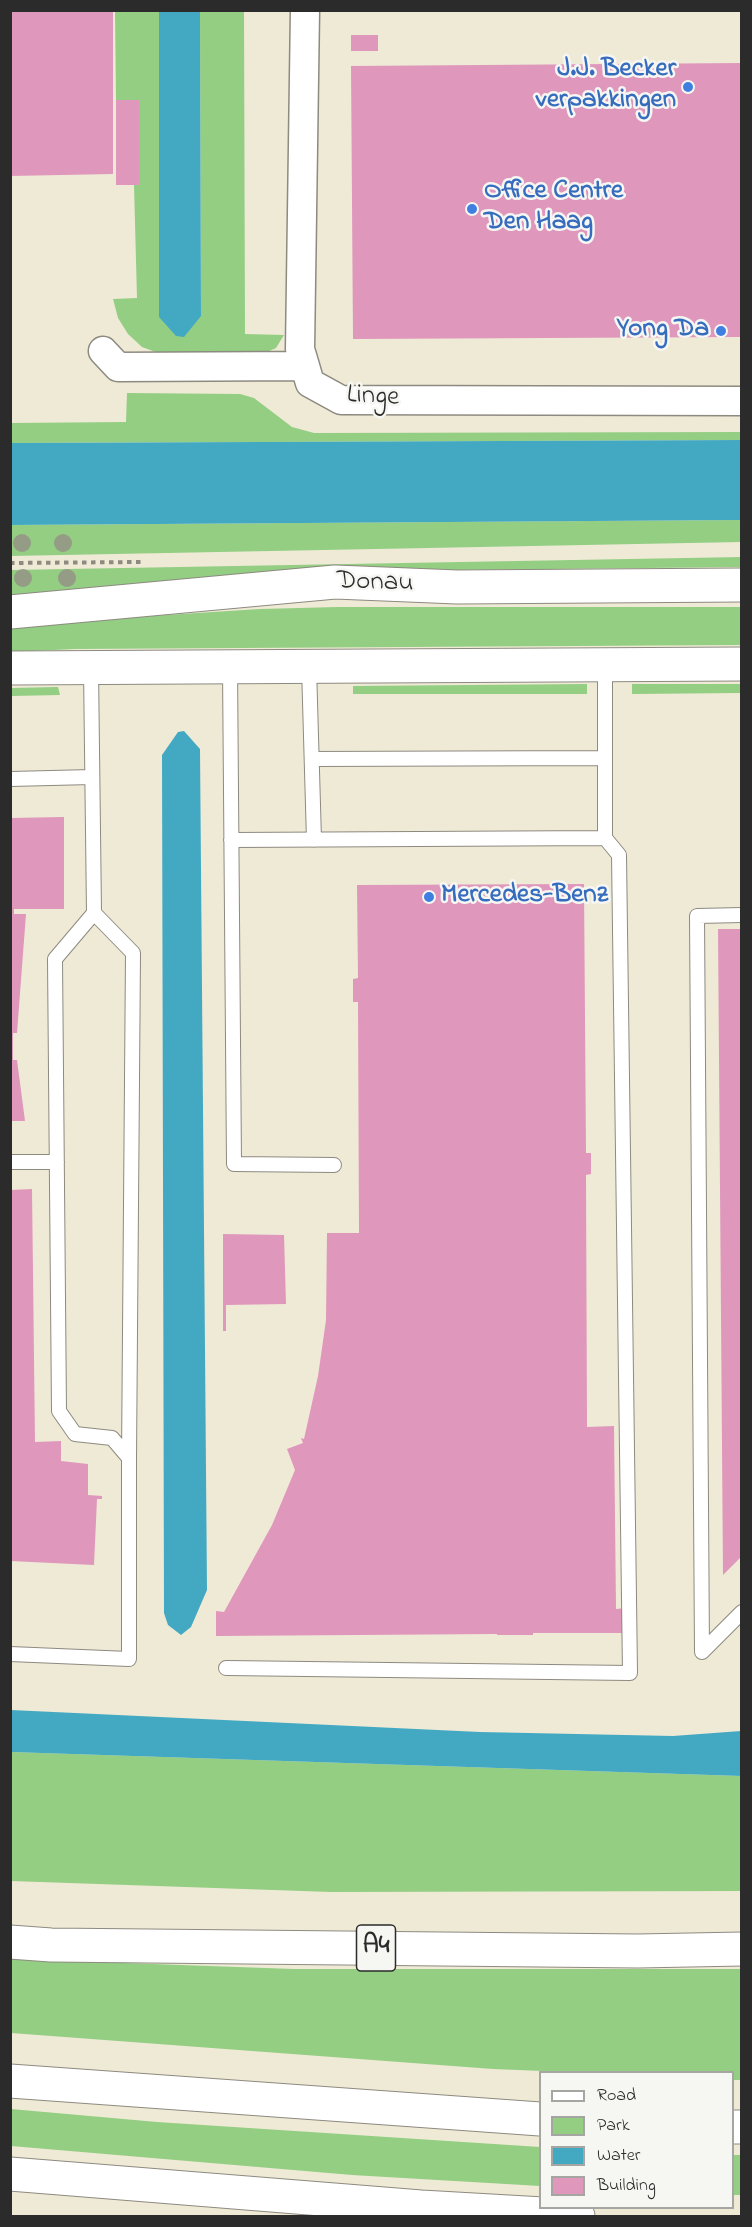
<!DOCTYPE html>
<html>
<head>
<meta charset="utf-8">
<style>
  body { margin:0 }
  #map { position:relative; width:752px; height:2227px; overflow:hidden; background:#efead6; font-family:"Indie Flower",sans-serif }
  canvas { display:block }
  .frame { position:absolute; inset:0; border:12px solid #2b2b2b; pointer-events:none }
  .legend { position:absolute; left:539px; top:2071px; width:195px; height:138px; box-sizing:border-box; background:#f6f6f2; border:2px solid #a5a5a2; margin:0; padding:8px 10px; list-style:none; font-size:18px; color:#2b2b2b }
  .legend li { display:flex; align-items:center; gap:12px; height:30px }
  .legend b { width:30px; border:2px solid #a5a5a2 }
</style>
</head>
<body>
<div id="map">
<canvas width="752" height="2227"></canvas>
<div class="frame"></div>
<ul class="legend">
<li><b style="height:8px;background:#fff"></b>Road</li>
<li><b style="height:16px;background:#93ce83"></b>Park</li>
<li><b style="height:16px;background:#43a9c3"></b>Water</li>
<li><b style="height:16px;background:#df97bc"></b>Building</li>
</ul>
</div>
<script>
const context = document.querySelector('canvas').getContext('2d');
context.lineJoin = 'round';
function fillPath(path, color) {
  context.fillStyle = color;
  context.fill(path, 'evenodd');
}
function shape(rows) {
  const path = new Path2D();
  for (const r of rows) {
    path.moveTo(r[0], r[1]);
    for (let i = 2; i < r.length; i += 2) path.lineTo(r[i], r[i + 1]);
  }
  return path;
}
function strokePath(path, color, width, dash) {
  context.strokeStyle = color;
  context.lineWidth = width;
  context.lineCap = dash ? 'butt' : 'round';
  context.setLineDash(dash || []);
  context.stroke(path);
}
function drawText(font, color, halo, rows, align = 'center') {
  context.font = font + ' "Indie Flower",sans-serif';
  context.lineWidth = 5;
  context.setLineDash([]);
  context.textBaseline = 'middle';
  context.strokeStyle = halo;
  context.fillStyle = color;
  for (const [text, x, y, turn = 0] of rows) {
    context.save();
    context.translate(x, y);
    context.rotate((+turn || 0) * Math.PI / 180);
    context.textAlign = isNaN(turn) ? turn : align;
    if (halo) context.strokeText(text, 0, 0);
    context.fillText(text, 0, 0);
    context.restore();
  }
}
fillPath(shape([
  [115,11,159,11,159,317,201,316,200,11,244,11,245,334,284,335,276,348,267,352,161,354,142,347,128,334,118,318,113,299,137,298,134,185,139,184,139,101,116,100],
  [127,393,240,394,254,398,292,427,314,433,741,432,742,440,11,443,10,423,126,422],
  [741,520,741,542,10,556,11,525],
  [742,557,741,567,455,570,335,568,11,600,10,570],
  [338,607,741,607,742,645,75,649,11,652,10,625,260,609],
  [587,684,587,694,353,694,353,686],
  [632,684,741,684,741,693,632,694],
  [58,687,60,695,11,696,11,688],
  [11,1752,741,1776,741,1891,331,1892,11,1881],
  [11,1959,294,1969,741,1969,741,2080,733,2080,732,2072,568,2072,493,2069,11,2033],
  [11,2109,157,2122,540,2147,540,2186,352,2175,11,2146],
  [733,2155,741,2155,741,2195,733,2195]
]), '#93ce83');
fillPath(shape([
  [159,11,200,11,201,316,184,337,176,336,159,317],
  [741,440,741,520,11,525,11,443],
  [184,731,200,749,207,1590,191,1627,181,1635,168,1625,164,1613,162,755,178,732],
  [11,1710,480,1732,673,1736,741,1731,741,1776,11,1752]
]), '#43a9c3');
fillPath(shape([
  [10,10,113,10,113,174,10,176],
  [351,35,378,35,378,51,351,51],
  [742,63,742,337,353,339,351,66],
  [116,100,139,100,139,185,116,185],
  [64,817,64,909,14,909,14,914,26,914,17,1033,13,1033,13,1060,17,1060,25,1121,10,1121,10,818],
  [584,884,586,1153,591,1153,591,1174,586,1175,587,1427,614,1426,616,1609,626,1608,626,1633,533,1633,533,1635,497,1635,497,1634,216,1636,216,1611,224,1612,272,1525,295,1470,287,1449,303,1443,301,1438,304,1439,318,1376,326,1320,327,1233,359,1233,358,1002,353,1002,353,979,358,978,357,885],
  [718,929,742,929,742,1556,723,1575],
  [32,1189,35,1442,61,1441,61,1461,88,1464,88,1495,102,1496,102,1499,97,1499,94,1565,10,1561,10,1190],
  [223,1234,284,1235,286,1304,226,1305,226,1331,223,1331]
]), '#df97bc');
const service = shape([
  [230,667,234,1164,334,1165],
  [309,667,314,840],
  [312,759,605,758],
  [10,779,92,777],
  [231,840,605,838],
  [94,913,133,953,129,1458],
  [742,915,697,916,702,1652,742,1612],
  [10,1162,57,1162],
  [10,1654,129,1659,129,1458,112,1438,75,1434,59,1411,55,959,94,913,91,668],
  [226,1668,630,1673,619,855,605,838,605,665]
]);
const minor = shape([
  [305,10,300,349,310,383,341,400,742,401],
  [103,351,118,367,305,366]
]);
const secondary = shape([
  [10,612,335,582,457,587,742,585],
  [10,668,742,664]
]);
const motorway = shape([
  [10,1942,51,1945,638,1951,742,1949],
  [10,2081,540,2119],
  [732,2127,742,2127],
  [10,2174,421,2207,578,2216]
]);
strokePath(service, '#8d8a80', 16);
strokePath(minor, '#8d8a80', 31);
strokePath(secondary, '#8d8a80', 35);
strokePath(motorway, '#8d8a80', 35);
strokePath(shape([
  [10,563,141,562]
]), '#8d8a80', 4, [4.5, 4.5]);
strokePath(service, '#fff', 14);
strokePath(minor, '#fff', 28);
strokePath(secondary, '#fff', 33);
strokePath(motorway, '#fff', 33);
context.fillStyle = '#949c86';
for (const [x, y] of [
  [22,543],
  [63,543],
  [23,578],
  [67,578]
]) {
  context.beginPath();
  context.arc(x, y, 9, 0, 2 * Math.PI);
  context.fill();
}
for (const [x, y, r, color] of [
  [688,87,6,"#3f7fe0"],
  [472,209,6,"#3f7fe0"],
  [721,331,6,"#3f7fe0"],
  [429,897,6,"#3f7fe0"]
]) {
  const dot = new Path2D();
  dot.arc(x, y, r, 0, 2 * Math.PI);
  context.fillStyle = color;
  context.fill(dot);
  strokePath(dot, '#f6f6f2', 2);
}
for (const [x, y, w] of [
  [376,1948,39]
]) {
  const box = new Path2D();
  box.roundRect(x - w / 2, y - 23, w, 46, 4.5);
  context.fillStyle = '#f6f6f2';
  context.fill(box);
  strokePath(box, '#2b2b2b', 1.5);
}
drawText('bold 26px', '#2b2b2b', null, [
  ["A4",376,1948]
]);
drawText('bold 27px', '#366cbe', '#f6f6f2', [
  ["J.J. Becker",676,71],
  ["verpakkingen",676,102],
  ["Office Centre",484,193,"left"],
  ["Den Haag",484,224,"left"],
  ["Yong Da",709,331],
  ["Mercedes-Benz",441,897,"left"]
], 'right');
drawText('27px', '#2b2b2b', '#f6f6f2', [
  ["Linge",373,398,3],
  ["Donau",375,584,2]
]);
</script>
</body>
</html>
